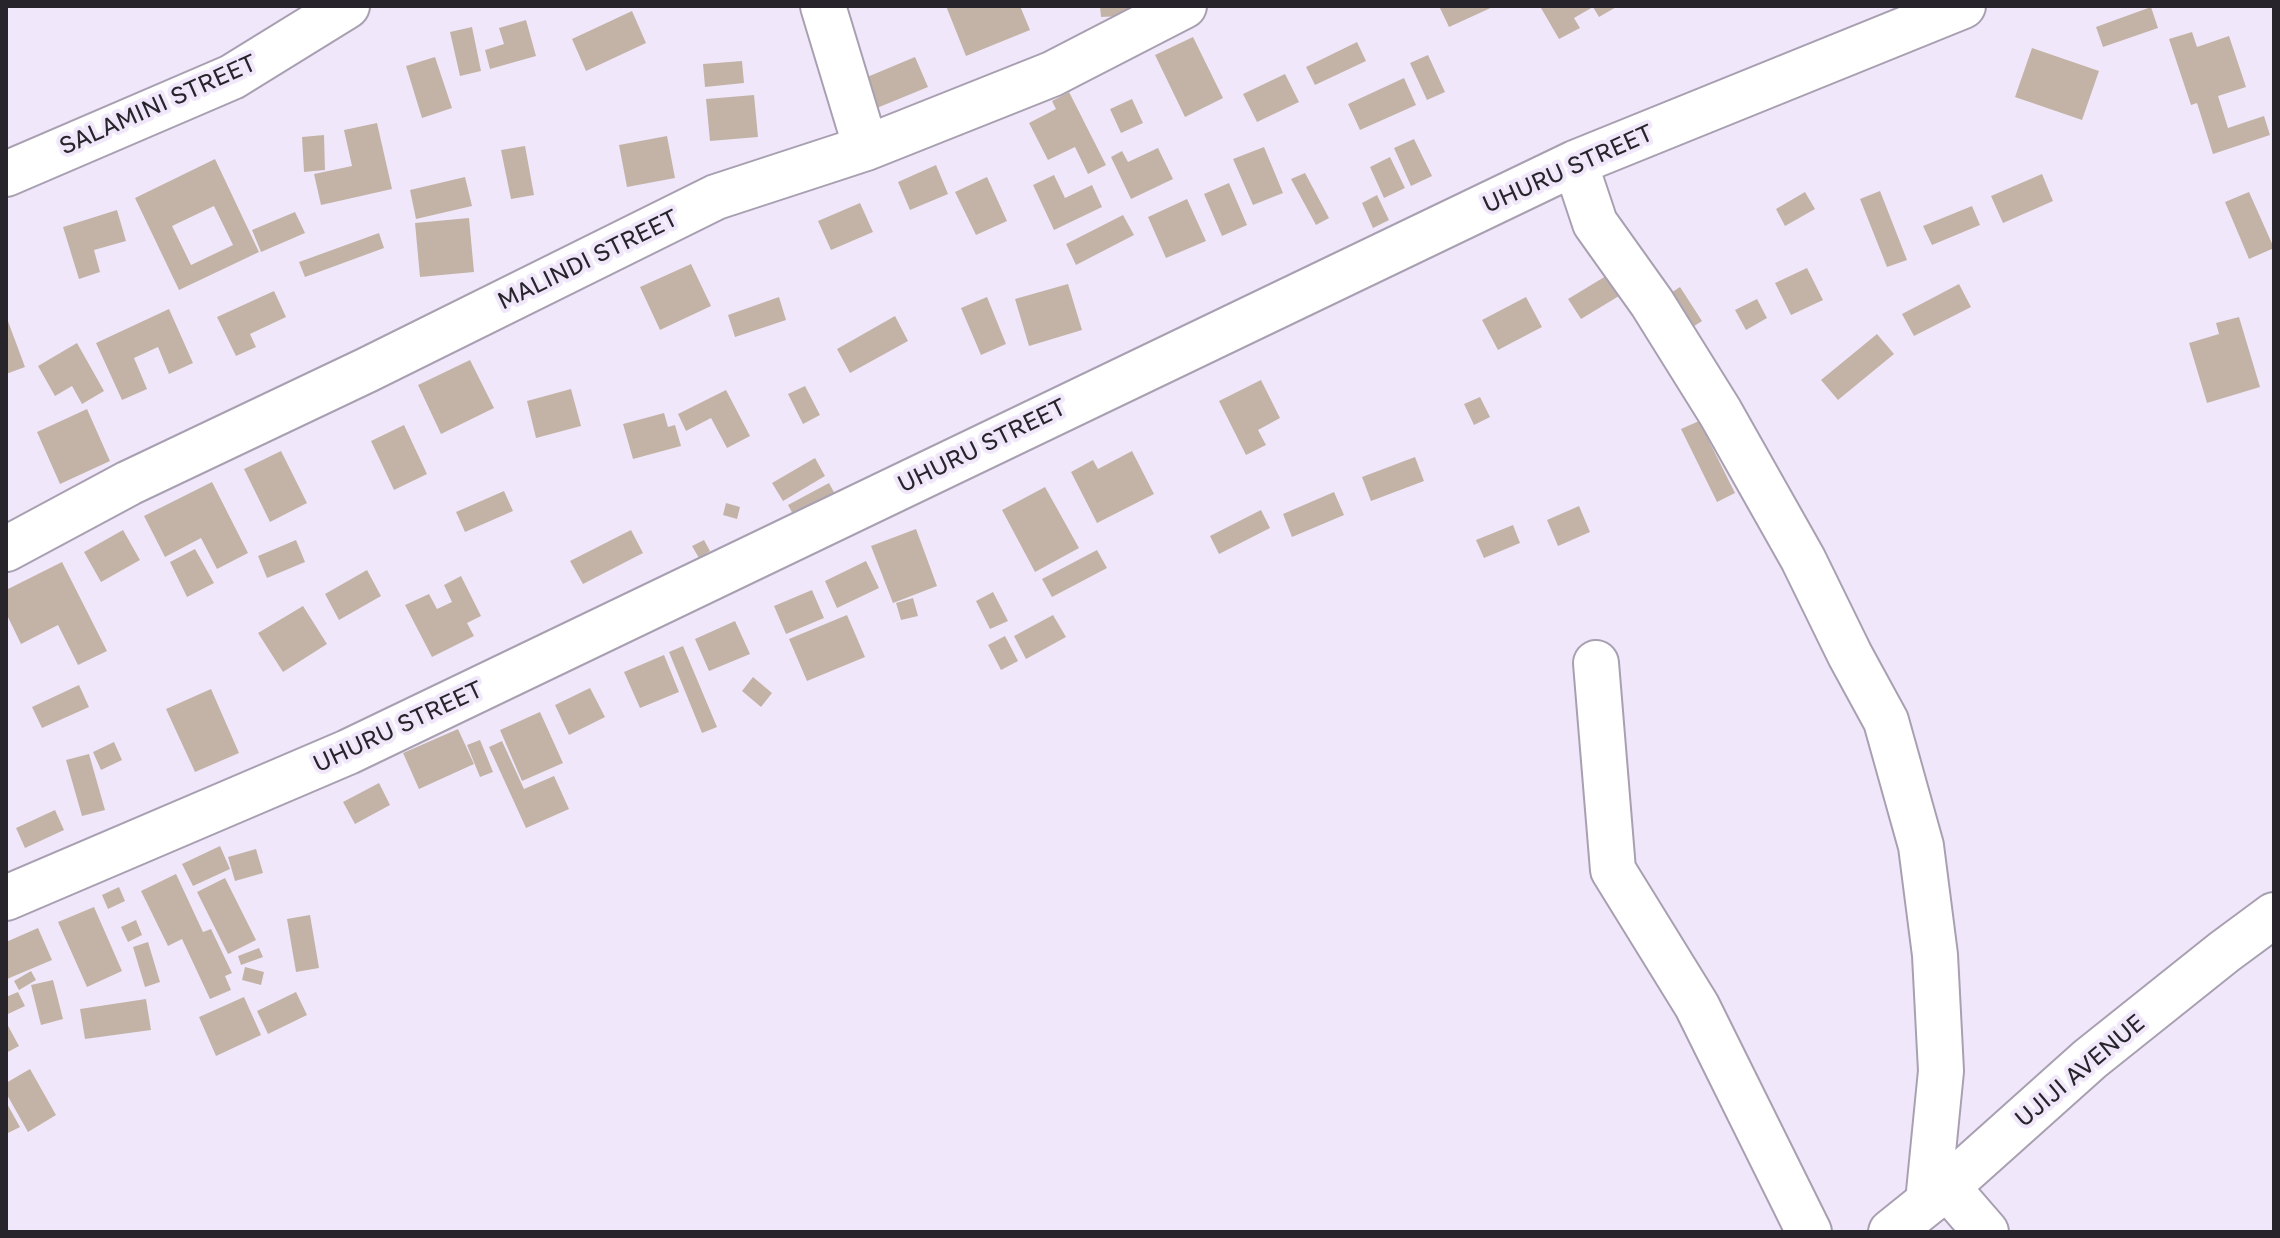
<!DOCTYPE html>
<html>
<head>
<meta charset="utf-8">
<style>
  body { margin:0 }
  #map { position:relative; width:2280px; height:1238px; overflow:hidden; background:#f0e8fa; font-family:"Golos Text",sans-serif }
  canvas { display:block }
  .frame { position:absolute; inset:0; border:8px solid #27242b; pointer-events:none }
</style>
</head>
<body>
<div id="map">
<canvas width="2280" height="1238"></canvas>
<div class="frame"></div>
</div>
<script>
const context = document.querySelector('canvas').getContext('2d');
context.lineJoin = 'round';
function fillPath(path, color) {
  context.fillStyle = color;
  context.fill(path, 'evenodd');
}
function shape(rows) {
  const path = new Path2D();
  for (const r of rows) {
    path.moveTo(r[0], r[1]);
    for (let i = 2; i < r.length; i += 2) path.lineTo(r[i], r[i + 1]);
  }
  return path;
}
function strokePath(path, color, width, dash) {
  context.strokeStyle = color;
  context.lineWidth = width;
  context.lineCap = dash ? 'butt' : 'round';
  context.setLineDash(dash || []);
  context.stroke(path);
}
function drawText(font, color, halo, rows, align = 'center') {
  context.font = font + ' "Golos Text",sans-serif';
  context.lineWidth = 8;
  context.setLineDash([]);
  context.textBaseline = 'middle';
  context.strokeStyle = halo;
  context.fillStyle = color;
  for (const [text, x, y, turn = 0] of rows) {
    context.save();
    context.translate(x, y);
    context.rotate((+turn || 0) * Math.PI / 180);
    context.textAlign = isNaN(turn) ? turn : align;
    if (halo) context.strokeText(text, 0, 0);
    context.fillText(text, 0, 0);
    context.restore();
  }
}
fillPath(shape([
  [946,6,1020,6,1030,30,966,56],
  [1100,6,1144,6,1145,15,1101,17],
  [1439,6,1495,6,1449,27],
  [1545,6,1618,6,1599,17,1593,7,1574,18,1580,28,1559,39,1541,8],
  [2151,7,2158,28,2103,47,2096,27],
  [632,11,646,43,586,71,572,39],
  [526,20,536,56,490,69,485,50,504,44,499,28],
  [472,27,481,71,460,76,450,32],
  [2192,32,2197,47,2229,36,2246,87,2218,96,2228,128,2264,116,2270,135,2213,154,2197,103,2191,105,2169,39],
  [1193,37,1223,98,1185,117,1155,55],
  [1357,42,1366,61,1315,85,1306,67],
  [2032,48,2099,71,2082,120,2015,97],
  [1428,55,1445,92,1427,100,1410,63],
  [435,57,452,108,422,118,406,66],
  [915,57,928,87,872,110,860,80],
  [742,61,744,83,705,87,703,64],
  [1285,74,1299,102,1257,122,1243,94],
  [1404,78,1416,105,1360,130,1348,104],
  [1069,92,1106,165,1088,174,1075,147,1048,160,1029,123,1056,109,1052,101],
  [754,95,758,137,710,141,706,99],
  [1132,99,1143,123,1121,133,1110,109],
  [377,123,392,189,321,205,314,174,352,166,344,130],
  [324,135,325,170,304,172,302,137],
  [667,136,675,178,627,187,619,145],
  [1414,139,1432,176,1411,186,1394,148],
  [525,146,534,195,511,199,501,150],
  [1264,147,1283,193,1253,205,1233,159],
  [1158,148,1173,179,1131,199,1111,157,1122,151,1128,162],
  [1390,157,1405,188,1384,198,1370,167],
  [215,159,259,252,179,290,135,198],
  [214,206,233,245,191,265,172,226],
  [936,165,948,194,910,210,898,182],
  [1305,173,1329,218,1316,225,1291,179],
  [2042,174,2053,201,2003,223,1991,196],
  [1054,175,1065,198,1092,185,1102,207,1054,230,1033,185],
  [465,177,472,206,416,219,410,190],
  [987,177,1007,221,976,235,955,192],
  [1229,183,1247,225,1222,236,1204,194],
  [1880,191,1907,260,1887,267,1860,199],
  [1805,192,1815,209,1785,226,1776,209],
  [2249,192,2274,248,2249,259,2225,202],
  [1377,195,1389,220,1373,228,1362,203],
  [1187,199,1206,241,1166,258,1148,217],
  [860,203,873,232,831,250,818,221],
  [1972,206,1980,225,1932,245,1923,226],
  [117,210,126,241,94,250,100,272,79,279,63,227],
  [295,212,305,233,261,252,252,230],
  [1123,215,1134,235,1076,265,1066,244],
  [469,218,474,272,420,277,415,223],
  [379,233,384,248,305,277,299,262],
  [691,264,711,306,660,330,640,287],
  [1807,268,1823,300,1791,315,1775,283],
  [1606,276,1619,296,1581,319,1568,299],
  [1068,284,1082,330,1029,346,1015,299],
  [1959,284,1971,307,1914,336,1902,314],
  [1680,287,1702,321,1688,330,1666,296],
  [274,291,286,317,250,334,256,347,236,356,217,317],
  [779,297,786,320,735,337,728,315],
  [987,297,1006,344,981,355,961,308],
  [1526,297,1542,327,1498,350,1482,320],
  [1757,299,1767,318,1746,330,1735,310],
  [169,309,193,363,169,374,158,347,134,358,147,389,122,400,96,343],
  [6,316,25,367,6,374],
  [895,316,908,341,850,373,837,349],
  [2239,317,2260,387,2207,403,2189,343,2219,334,2216,323],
  [1877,334,1894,354,1838,400,1821,380],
  [77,343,104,391,82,404,72,386,55,396,38,366],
  [470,360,494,408,441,434,418,385],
  [1261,380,1280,418,1258,430,1266,445,1246,455,1219,401],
  [805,386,820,415,803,424,788,394],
  [571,389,581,426,536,438,527,401],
  [726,390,750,436,727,448,711,418,686,431,678,414],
  [1480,397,1490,417,1474,425,1464,404],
  [87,409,110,461,60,484,37,432],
  [664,413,668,427,675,425,681,446,633,459,623,424],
  [1699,421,1735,493,1717,502,1681,429],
  [404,425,427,474,394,490,371,441],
  [281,451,307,503,270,522,244,469],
  [1132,451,1154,494,1097,523,1071,472,1093,460,1098,469],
  [1415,457,1424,481,1371,501,1362,477],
  [815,458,825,476,783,501,772,483],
  [212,482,248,553,217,569,201,538,165,557,144,516],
  [829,483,843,509,802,531,788,505],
  [1045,487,1079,548,1035,572,1002,510],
  [504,491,513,511,465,532,456,512],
  [1334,492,1344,515,1292,537,1283,514],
  [726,503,740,507,737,519,723,515],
  [1579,506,1590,532,1558,546,1547,520],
  [1261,510,1270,528,1219,554,1210,536],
  [1513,525,1520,543,1484,558,1476,540],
  [916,529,937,586,893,603,871,546],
  [123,530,140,560,101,582,84,552],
  [631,530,643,553,583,584,570,561],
  [296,540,305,562,267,578,258,556],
  [704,540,710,551,699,558,692,546],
  [195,549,214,583,187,597,170,562],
  [1097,550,1107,568,1052,597,1042,579],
  [866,561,879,588,837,608,825,581],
  [62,562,107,651,78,665,58,625,21,644,6,613,6,590],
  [367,570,381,596,339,620,325,594],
  [461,576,481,616,467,623,474,636,432,657,405,605,429,594,437,609,452,602,444,585],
  [812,590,824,618,786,634,774,606],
  [993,592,1008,621,990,629,976,601],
  [913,598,918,616,901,620,896,603],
  [303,606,327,644,283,672,258,633],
  [847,615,865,657,807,681,789,639],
  [1053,615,1066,637,1026,659,1014,636],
  [735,621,750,654,709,671,695,639],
  [1005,636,1018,661,1001,670,988,645],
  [683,646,717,727,702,733,669,652],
  [664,655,679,692,640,708,624,672],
  [753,677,772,693,761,707,742,691],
  [79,685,89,707,42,728,32,707],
  [590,688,605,717,569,735,555,705],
  [211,689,239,753,195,772,166,709],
  [540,712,563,763,522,781,500,730],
  [458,729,474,764,419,789,403,753],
  [480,740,493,772,480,777,467,745],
  [502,741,524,789,554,776,569,809,526,828,489,747],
  [114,742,122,760,101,770,93,752],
  [89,754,105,810,82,816,66,760],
  [379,783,390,805,355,824,343,802],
  [55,810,64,830,25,848,16,828],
  [220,846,230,869,193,886,182,864],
  [256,849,263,873,235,881,228,857],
  [176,874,203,932,211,929,232,973,225,976,231,990,210,999,182,939,168,946,141,891],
  [225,878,256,940,228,954,197,892],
  [119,887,125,901,108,909,102,895],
  [94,907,122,971,87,987,58,922],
  [310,915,319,968,296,972,287,919],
  [136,920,142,935,128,942,121,927],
  [38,928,52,960,7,979,6,942],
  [148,942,160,982,145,987,133,947],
  [259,948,263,957,241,965,238,956],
  [245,967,264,972,261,985,242,980],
  [31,971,36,980,19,990,14,981],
  [53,980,63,1019,41,1025,31,985],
  [18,992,25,1006,8,1014,6,997],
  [296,992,307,1015,268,1034,257,1011],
  [244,997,261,1035,216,1056,199,1017],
  [146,999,151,1030,85,1039,80,1009],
  [6,1022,19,1046,6,1053],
  [30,1069,56,1115,28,1132,6,1093,6,1083],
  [6,1102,20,1127,6,1134]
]), '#c3b3a7');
const minor = shape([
  [823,6,866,148],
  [1575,163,1595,223,1652,303,1720,412,1803,559,1850,655,1886,721,1921,846,1935,955,1941,1071,1928,1202],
  [6,174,232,77,347,6],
  [6,549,129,483,367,370,716,197,866,148,1052,74,1184,6],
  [1596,663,1613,870,1697,1006,1809,1232],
  [6,898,348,752,1575,163,1963,6],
  [1947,1187,1986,1232]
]);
const major = shape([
  [1891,1232,1947,1187,2090,1059,2224,952,2274,915]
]);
strokePath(minor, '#a8a0b1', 48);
strokePath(major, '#a8a0b1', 48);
strokePath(minor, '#fff', 44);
strokePath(major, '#fff', 44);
drawText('24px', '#27242b', '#f0e8fa', [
  ["SALAMINI STREET",158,105,-24],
  ["UHURU STREET",1568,169,-24],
  ["MALINDI STREET",588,260,-26],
  ["UHURU STREET",982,446,-26],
  ["UHURU STREET",398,727,-25],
  ["UJIJI AVENUE",2080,1071,-40]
]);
</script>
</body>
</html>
